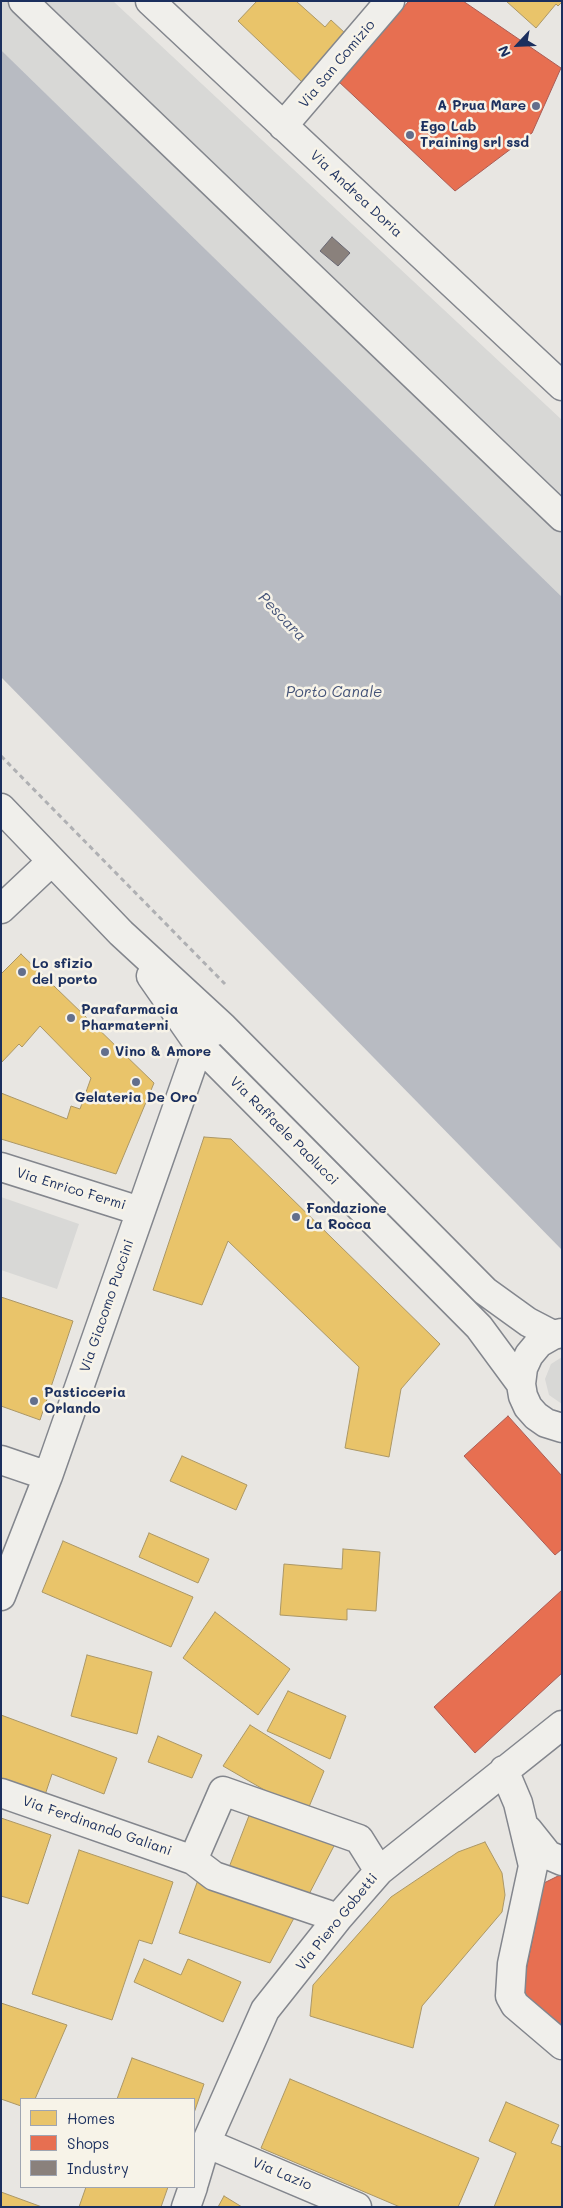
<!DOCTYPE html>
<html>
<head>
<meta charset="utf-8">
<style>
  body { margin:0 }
  #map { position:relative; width:563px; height:2208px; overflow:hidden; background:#e8e6e2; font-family:Mali,sans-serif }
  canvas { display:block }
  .frame { position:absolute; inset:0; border:2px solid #1b2f5e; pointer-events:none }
  .legend { position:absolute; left:20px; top:2098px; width:175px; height:90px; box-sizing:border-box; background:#f7f3e8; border:1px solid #9fa5b1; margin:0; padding:6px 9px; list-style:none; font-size:15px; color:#1b2f5e }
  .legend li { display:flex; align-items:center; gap:10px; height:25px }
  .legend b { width:25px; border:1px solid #9fa5b1 }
  .north { position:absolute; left:493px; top:20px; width:50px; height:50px; -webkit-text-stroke:4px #f7f3e8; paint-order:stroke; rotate:245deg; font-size:14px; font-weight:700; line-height:20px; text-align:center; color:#1b2f5e }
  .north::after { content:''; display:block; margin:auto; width:18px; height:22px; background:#1b2f5e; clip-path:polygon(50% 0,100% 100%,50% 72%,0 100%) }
</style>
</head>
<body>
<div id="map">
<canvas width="563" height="2208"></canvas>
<div class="frame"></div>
<ul class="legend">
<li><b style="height:14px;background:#e9c46a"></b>Homes</li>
<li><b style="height:14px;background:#e76f51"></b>Shops</li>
<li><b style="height:14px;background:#8a817c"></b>Industry</li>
</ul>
<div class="north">N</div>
</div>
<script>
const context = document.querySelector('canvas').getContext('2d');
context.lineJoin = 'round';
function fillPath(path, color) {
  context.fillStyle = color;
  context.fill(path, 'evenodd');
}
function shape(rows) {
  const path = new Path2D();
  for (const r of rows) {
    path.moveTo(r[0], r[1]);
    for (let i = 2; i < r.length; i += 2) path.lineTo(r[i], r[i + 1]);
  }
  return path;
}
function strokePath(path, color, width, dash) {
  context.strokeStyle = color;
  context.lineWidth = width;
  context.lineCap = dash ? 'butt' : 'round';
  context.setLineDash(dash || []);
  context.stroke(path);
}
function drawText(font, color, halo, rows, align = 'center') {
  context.font = font + ' Mali,sans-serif';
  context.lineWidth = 5;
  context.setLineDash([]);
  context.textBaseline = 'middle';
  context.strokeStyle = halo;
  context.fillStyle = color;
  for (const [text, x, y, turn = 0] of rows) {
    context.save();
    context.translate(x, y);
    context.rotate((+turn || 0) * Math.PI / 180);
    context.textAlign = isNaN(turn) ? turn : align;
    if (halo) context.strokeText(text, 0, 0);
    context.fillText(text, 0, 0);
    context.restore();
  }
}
fillPath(shape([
  [1,1,113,1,562,420,562,597,1,50],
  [1,1197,79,1224,57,1289,1,1270],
  [562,1357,562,1404,549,1395,545,1379,551,1364]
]), '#d8d8d6');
fillPath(shape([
  [1,50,562,597,562,1250,1,677]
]), '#b8bbc2');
const homes = shape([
  [257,1,296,1,325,27,331,20,346,34,303,83,238,21,257,1],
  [506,1,562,1,562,2,558,6,556,4,536,28,506,1],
  [21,954,154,1083,116,1174,1,1139,1,1093,67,1119,71,1106,80,1109,91,1078,40,1026,22,1047,19,1044,1,1063,1,974,21,954],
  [204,1137,231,1139,440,1344,401,1389,389,1457,345,1448,359,1367,228,1241,202,1305,153,1290,204,1137],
  [1,1297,73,1321,40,1420,1,1406,1,1297],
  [182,1456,247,1485,236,1510,170,1481,182,1456],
  [149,1533,209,1559,198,1583,139,1557,149,1533],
  [63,1541,193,1597,171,1647,42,1592,63,1541],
  [343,1549,380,1552,376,1611,347,1609,347,1620,280,1615,284,1564,342,1569,343,1549],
  [215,1612,290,1669,258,1715,183,1658,215,1612],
  [87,1655,152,1672,137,1734,71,1716,87,1655],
  [288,1691,346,1716,330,1759,267,1731,288,1691],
  [1,1715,117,1758,104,1794,52,1774,45,1795,1,1778,1,1715],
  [250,1725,324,1771,306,1814,223,1766,250,1725],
  [158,1736,202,1755,192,1778,148,1762,158,1736],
  [250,1813,335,1844,306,1900,228,1870,250,1813],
  [1,1818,51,1835,28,1904,1,1896,1,1818],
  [485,1842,502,1873,505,1895,502,1912,422,2006,413,2048,310,2016,313,1985,391,1897,458,1852,485,1842],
  [79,1850,173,1882,152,1944,139,1940,112,2020,32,1994,79,1850],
  [199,1877,294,1918,270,1963,179,1933,199,1877],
  [144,1959,181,1975,188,1959,241,1982,223,2022,134,1982,144,1959],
  [1,2003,67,2025,35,2099,21,2099,21,2106,1,2099,1,2003],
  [132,2058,204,2084,194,2113,194,2099,117,2099,132,2058],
  [290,2079,479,2158,458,2207,400,2207,261,2148,290,2079],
  [506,2102,559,2125,551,2143,562,2147,562,2207,494,2207,516,2153,489,2141,506,2102],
  [86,2187,168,2187,161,2207,79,2207,86,2187],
  [1,2192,42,2207,1,2207,1,2192],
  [224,2196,242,2207,218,2207,224,2196]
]);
fillPath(homes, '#e9c46a');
strokePath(homes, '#ab9766', 1);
const shops = shape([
  [409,1,463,1,561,68,532,133,455,191,338,81,409,1],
  [508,1416,562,1476,562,1549,555,1555,464,1456,508,1416],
  [562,1590,562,1673,475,1753,434,1707,562,1590],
  [562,1874,562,2035,530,2010,522,1990,544,1883,562,1874]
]);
fillPath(shops, '#e76f51');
strokePath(shops, '#aa5c55', 1);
const industry = shape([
  [332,237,350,253,338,266,320,251,332,237]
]);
fillPath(industry, '#8a817c');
strokePath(industry, '#696873', 1);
const minor = shape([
  [23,1,562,517],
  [150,1,562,386],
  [283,126,390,1],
  [1,808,121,933,223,1027,485,1291,528,1322,553,1335],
  [1,909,52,861],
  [151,976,199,1045,479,1327,521,1384],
  [1,1167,140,1211],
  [562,1333,553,1335,539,1343,529,1355,523,1368,521,1384,523,1396,528,1407,536,1416,546,1423,562,1428],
  [1,1460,48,1476],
  [1,1596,48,1476,199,1045,207,1035,223,1027],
  [504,1770,518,1803,533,1866,512,1964,510,1996,515,2005,562,2045],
  [1,1793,193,1860,214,1876,338,1918],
  [528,1830,548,1855,562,1861],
  [193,1860,223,1791,359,1839,379,1871],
  [206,2143,357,2207],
  [194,2183,206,2143,265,2010,338,1918,379,1871,562,1725],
  [186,2207,193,2187]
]);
strokePath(minor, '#83868d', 31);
strokePath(shape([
  [1,756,225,984]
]), '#afb0b3', 3, [5, 4]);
strokePath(minor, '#f0efeb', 28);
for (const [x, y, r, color] of [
  [536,106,5,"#636f8c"],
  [410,135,5,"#636f8c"],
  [22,972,5,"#636f8c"],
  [71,1018,5,"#636f8c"],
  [105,1052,5,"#636f8c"],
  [136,1082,5,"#636f8c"],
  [296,1217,5,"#636f8c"],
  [34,1401,5,"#636f8c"]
]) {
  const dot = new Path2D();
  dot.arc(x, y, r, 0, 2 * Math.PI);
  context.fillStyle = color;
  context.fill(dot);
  strokePath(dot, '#f7f3e8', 2);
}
drawText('14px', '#1b2f5e', '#f7f3e8', [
  ["Via San Comizio",337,64,-50],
  ["Via Andrea Doria",356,194,43],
  ["Via Raffaele Paolucci",284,1131,45],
  ["Via Enrico Fermi",71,1189,17],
  ["Via Giacomo Puccini",107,1306,-71],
  ["Via Ferdinando Galiani",97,1826,19],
  ["Via Piero Gobetti",337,1922,-51],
  ["Via Lazio",282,2174,23]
]);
drawText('bold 14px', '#1b2f5e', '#f7f3e8', [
  ["A Prua Mare",526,106,"right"],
  ["Ego Lab",420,127],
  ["Training srl ssd",420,143],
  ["Lo sfizio",32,964],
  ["del porto",32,980],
  ["Parafarmacia",81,1010],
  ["Pharmaterni",81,1026],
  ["Vino & Amore",115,1052],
  ["Gelateria De Oro",136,1098,"center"],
  ["Fondazione",306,1209],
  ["La Rocca",306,1225],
  ["Pasticceria",44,1393],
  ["Orlando",44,1409]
], 'left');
drawText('italic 15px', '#445378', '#f7f3e8', [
  ["Pescara",282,617,46],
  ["Porto Canale",334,692]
]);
</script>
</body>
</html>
